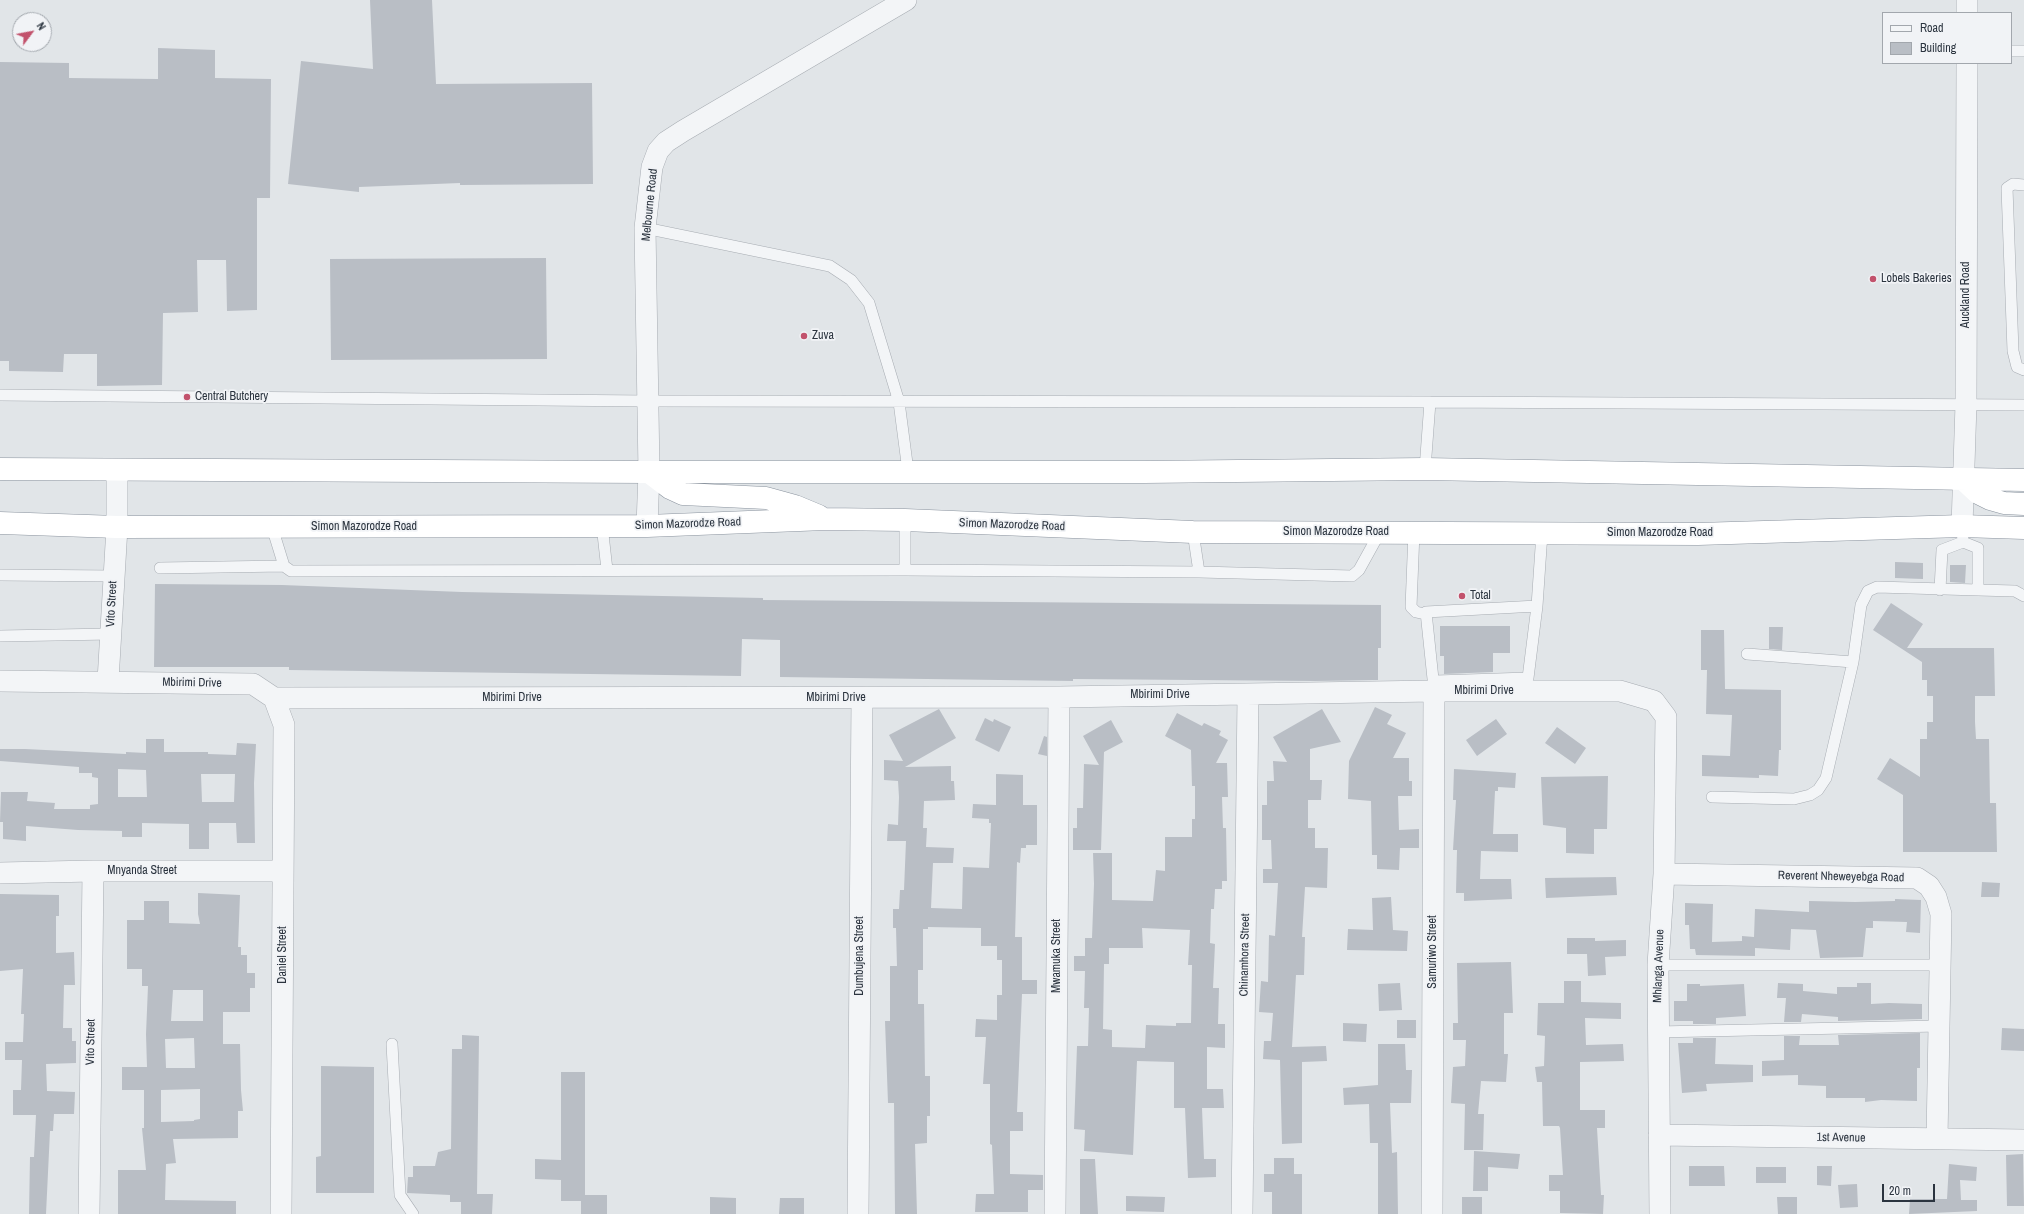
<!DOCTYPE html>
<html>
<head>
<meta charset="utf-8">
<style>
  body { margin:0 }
  #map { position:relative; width:2024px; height:1214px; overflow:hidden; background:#e1e5e8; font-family:"Archivo Narrow",sans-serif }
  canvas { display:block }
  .legend { position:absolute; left:1882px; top:12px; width:130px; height:52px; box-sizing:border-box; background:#f1f3f6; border:1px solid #a2a7ad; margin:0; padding:5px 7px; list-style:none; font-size:12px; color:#2b343f }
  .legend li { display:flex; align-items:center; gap:8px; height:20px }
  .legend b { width:20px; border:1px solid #a2a7ad }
  .north { position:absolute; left:12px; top:12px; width:40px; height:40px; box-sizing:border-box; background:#f1f3f6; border:1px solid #a2a7ad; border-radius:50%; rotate:58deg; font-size:11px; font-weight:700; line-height:16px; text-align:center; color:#2b343f }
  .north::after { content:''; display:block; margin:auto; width:14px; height:18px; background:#c2526c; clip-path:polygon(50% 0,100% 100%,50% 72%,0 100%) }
  .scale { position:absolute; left:1882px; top:1184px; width:53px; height:18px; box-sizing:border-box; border:2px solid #2b343f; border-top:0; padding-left:5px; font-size:12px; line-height:14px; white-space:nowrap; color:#2b343f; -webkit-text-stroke:3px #f1f3f6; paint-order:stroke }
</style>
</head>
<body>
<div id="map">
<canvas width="2024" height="1214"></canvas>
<ul class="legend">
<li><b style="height:5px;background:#f3f5f7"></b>Road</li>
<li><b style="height:11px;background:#b9bec5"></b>Building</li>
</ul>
<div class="north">N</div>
<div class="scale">20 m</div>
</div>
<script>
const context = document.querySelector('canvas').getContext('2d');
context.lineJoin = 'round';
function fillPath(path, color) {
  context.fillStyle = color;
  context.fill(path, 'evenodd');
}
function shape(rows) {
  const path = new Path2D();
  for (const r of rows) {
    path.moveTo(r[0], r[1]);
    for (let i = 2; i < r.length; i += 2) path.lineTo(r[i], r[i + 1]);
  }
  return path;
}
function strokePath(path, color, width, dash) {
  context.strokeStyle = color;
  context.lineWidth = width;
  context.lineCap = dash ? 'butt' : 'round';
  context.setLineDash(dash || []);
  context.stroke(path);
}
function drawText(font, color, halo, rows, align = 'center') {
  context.font = font + ' "Archivo Narrow",sans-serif';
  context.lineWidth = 3.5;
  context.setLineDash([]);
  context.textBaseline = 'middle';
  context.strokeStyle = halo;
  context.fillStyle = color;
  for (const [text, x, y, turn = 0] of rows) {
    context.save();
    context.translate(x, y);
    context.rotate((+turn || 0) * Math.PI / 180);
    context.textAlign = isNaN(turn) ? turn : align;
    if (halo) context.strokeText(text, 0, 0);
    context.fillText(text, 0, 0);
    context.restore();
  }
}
fillPath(shape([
  [370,0,432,0,436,84,592,83,593,184,460,185,460,183,359,187,359,192,288,184,301,61,373,69],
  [158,48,215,50,215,78,271,79,270,198,257,198,257,310,227,311,226,260,197,260,198,312,163,313,162,385,97,386,97,354,64,354,63,372,9,371,9,361,0,361,0,62,69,63,69,78,158,79],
  [546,258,547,359,331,360,330,259],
  [1895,562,1923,563,1923,579,1895,578],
  [1950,565,1966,565,1965,583,1950,582],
  [155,584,282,585,462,592,763,598,763,600,1381,605,1381,648,1378,648,1378,680,1315,681,1073,679,1073,681,780,677,780,640,742,639,741,676,289,670,289,667,154,667],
  [1891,603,1923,624,1907,648,1994,648,1995,696,1975,696,1975,722,1976,739,1989,739,1990,803,1996,803,1997,852,1903,852,1903,795,1877,779,1890,758,1920,777,1920,739,1927,739,1927,722,1933,722,1933,696,1927,696,1927,680,1922,680,1922,662,1873,630],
  [1440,626,1510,626,1510,653,1493,653,1493,672,1444,674,1444,656,1440,656],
  [1769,627,1783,627,1782,650,1769,649],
  [1701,630,1724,630,1725,689,1781,690,1781,750,1779,750,1778,776,1759,775,1759,778,1702,776,1702,755,1730,756,1732,715,1706,714,1707,670,1701,670],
  [1375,707,1392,715,1387,724,1406,733,1393,758,1409,758,1409,781,1412,781,1412,796,1398,796,1399,830,1419,829,1419,848,1400,848,1399,870,1377,869,1377,855,1372,855,1371,801,1348,799,1349,761],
  [939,709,956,738,905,767,951,766,951,781,954,781,955,800,924,801,923,828,927,828,926,847,954,848,953,863,933,863,931,908,962,909,963,867,989,868,991,823,989,823,989,819,972,818,973,804,996,805,996,774,1023,775,1023,805,1037,805,1037,845,1026,845,1026,848,1021,848,1020,863,1017,862,1015,937,1022,937,1022,980,1037,980,1037,994,1022,994,1017,1112,1023,1112,1023,1131,1010,1131,1010,1174,1043,1175,1043,1190,1028,1190,1028,1212,975,1212,976,1194,994,1194,992,1145,990,1144,990,1084,983,1084,986,1037,975,1037,976,1019,997,1020,997,995,1002,995,1002,960,997,960,997,946,981,946,981,928,928,927,928,929,923,929,923,970,918,970,918,1004,924,1004,925,1076,930,1076,930,1116,927,1116,927,1143,915,1144,917,1214,895,1214,894,1103,888,1103,885,1021,890,1021,890,966,897,966,896,928,893,928,893,909,899,909,900,890,904,890,906,841,887,841,888,824,898,825,899,797,898,781,884,780,884,760,903,761,889,735],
  [1322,709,1341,742,1310,749,1310,780,1322,780,1321,800,1308,800,1308,828,1315,828,1315,848,1328,848,1327,888,1305,887,1302,937,1305,937,1304,975,1296,975,1292,1047,1326,1046,1327,1061,1302,1062,1302,1143,1282,1144,1280,1060,1263,1059,1264,1041,1271,1041,1273,1013,1259,1012,1261,981,1268,982,1269,935,1275,936,1278,883,1263,883,1263,869,1272,869,1271,840,1262,840,1262,805,1267,805,1267,781,1274,781,1273,761,1287,762,1273,737],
  [1177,713,1202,726,1204,723,1221,731,1219,735,1228,740,1216,763,1227,763,1228,797,1222,797,1223,828,1226,828,1227,881,1222,881,1222,889,1215,889,1214,909,1211,909,1210,943,1215,944,1213,988,1219,988,1218,1024,1225,1024,1225,1048,1207,1047,1207,1089,1223,1089,1224,1108,1202,1108,1204,1159,1216,1159,1216,1177,1188,1178,1185,1108,1174,1108,1174,1062,1137,1061,1133,1155,1084,1151,1085,1130,1074,1129,1077,1046,1088,1046,1089,1008,1084,1008,1085,971,1074,971,1074,956,1085,956,1085,938,1092,938,1094,884,1093,853,1112,853,1112,900,1153,901,1156,870,1165,871,1165,837,1192,837,1192,819,1195,819,1195,786,1192,786,1191,750,1165,736],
  [1142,928,1190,930,1188,965,1192,965,1191,1023,1176,1023,1176,1026,1146,1025,1145,1048,1112,1047,1112,1030,1103,1029,1104,964,1109,964,1109,948,1143,948],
  [985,718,993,722,994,719,1011,727,999,752,975,740],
  [1496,719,1507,734,1477,756,1466,740],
  [1111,720,1123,742,1104,752,1101,850,1073,850,1073,828,1077,828,1077,808,1083,808,1084,764,1099,765,1083,736],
  [1557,727,1586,748,1575,764,1545,743],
  [1044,736,1047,737,1047,756,1038,754],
  [146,739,164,739,164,752,208,752,208,754,236,755,237,743,256,744,254,783,255,843,237,843,236,823,209,823,209,849,189,849,189,824,142,823,142,837,122,837,122,831,78,830,26,826,26,841,3,839,3,822,0,822,1,792,28,792,27,801,55,803,54,809,90,809,90,805,98,804,98,778,92,777,92,773,79,773,79,767,0,761,0,749,25,749,126,754,126,752,146,753],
  [118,769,146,770,147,797,118,797],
  [201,774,235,774,234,802,202,802],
  [1454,769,1516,773,1515,788,1498,787,1498,791,1495,791,1493,834,1518,834,1518,852,1481,851,1480,879,1511,879,1512,899,1464,901,1464,893,1456,893,1457,850,1453,850,1456,800,1453,800],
  [1608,776,1607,829,1594,829,1594,854,1566,853,1566,828,1543,825,1541,777],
  [1616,877,1617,895,1546,898,1545,878],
  [1982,882,2000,883,1999,897,1981,897],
  [198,893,240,895,238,947,241,947,241,955,247,955,247,973,255,973,255,988,250,988,250,1012,223,1012,223,1044,240,1044,241,1090,243,1111,238,1111,238,1138,173,1139,176,1163,166,1164,165,1200,236,1201,236,1214,118,1214,118,1170,146,1170,142,1128,144,1128,144,1090,122,1090,122,1067,147,1067,146,1034,148,986,142,986,142,969,127,969,127,920,144,920,144,901,169,901,169,923,200,924,198,914],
  [173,990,203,990,203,1021,171,1021],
  [194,1038,195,1068,166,1068,165,1039],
  [200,1089,200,1119,194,1120,194,1121,161,1122,161,1090],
  [0,894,59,895,59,916,56,916,56,953,74,952,75,985,64,985,63,1028,72,1028,72,1041,76,1041,76,1063,46,1064,47,1091,75,1092,74,1114,54,1114,53,1131,50,1131,46,1214,29,1214,30,1157,34,1157,36,1115,13,1115,13,1090,21,1090,22,1060,5,1060,5,1042,23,1042,24,1014,21,1014,23,969,0,971],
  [1391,897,1393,930,1408,931,1407,951,1347,950,1348,929,1373,930,1372,898],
  [1895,899,1921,900,1920,933,1906,932,1907,922,1873,921,1873,928,1866,928,1863,957,1820,958,1816,930,1791,929,1790,950,1755,948,1755,956,1696,955,1695,949,1690,949,1689,925,1685,925,1685,903,1713,904,1712,942,1742,941,1742,936,1754,937,1755,909,1809,912,1809,901,1855,902,1895,901],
  [1567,938,1595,938,1595,941,1626,940,1626,956,1605,957,1606,975,1588,976,1587,954,1567,954],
  [1511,962,1513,1013,1504,1013,1504,1054,1508,1054,1506,1082,1481,1081,1478,1114,1484,1114,1483,1150,1464,1150,1465,1104,1451,1103,1453,1067,1465,1066,1466,1040,1453,1040,1453,1023,1458,1023,1457,963],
  [1564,981,1581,981,1581,1002,1621,1003,1621,1019,1585,1018,1586,1045,1623,1044,1624,1061,1580,1062,1580,1110,1605,1110,1605,1128,1597,1128,1601,1195,1604,1195,1603,1214,1560,1213,1560,1191,1549,1191,1549,1175,1563,1175,1560,1128,1559,1126,1543,1126,1542,1082,1537,1082,1535,1067,1544,1066,1545,1036,1537,1035,1538,1003,1564,1003],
  [1400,983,1402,1010,1379,1011,1378,984],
  [1778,983,1803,984,1803,991,1837,994,1837,987,1857,987,1857,983,1871,983,1871,1004,1889,1003,1922,1004,1922,1019,1838,1021,1838,1017,1802,1014,1801,1022,1784,1022,1786,998,1777,998],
  [1687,984,1700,984,1700,986,1744,984,1746,1016,1716,1018,1716,1024,1693,1024,1693,1021,1674,1021,1674,1001,1687,1001],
  [1397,1020,1416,1020,1416,1038,1397,1038],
  [1343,1023,1367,1024,1366,1042,1343,1041],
  [2002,1028,2024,1029,2024,1051,2001,1050],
  [1920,1033,1920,1068,1917,1068,1917,1101,1881,1100,1865,1102,1865,1098,1826,1098,1826,1086,1798,1085,1798,1075,1762,1076,1762,1061,1784,1060,1784,1036,1800,1036,1799,1045,1839,1045,1838,1035],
  [462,1035,479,1036,477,1194,493,1194,492,1214,461,1214,461,1202,450,1202,450,1195,407,1193,408,1177,413,1177,413,1166,435,1166,438,1152,451,1149,452,1049,462,1049],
  [1693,1038,1716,1038,1715,1064,1753,1065,1753,1082,1706,1084,1707,1091,1682,1093,1678,1043,1693,1043],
  [1378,1044,1405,1044,1406,1070,1412,1070,1411,1103,1390,1103,1392,1153,1397,1152,1398,1214,1378,1214,1378,1143,1370,1143,1369,1104,1344,1105,1343,1088,1378,1085],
  [321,1066,374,1067,374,1193,316,1193,316,1157,321,1156],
  [561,1072,585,1072,585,1195,607,1195,607,1214,581,1214,581,1201,561,1201,561,1180,535,1179,535,1159,561,1160],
  [1474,1151,1520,1154,1518,1169,1488,1167,1488,1191,1473,1191],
  [2023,1154,2024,1206,2007,1206,2006,1155],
  [1274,1158,1294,1158,1294,1174,1302,1174,1302,1214,1272,1214,1272,1192,1264,1192,1264,1174,1274,1174],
  [1080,1159,1095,1159,1098,1214,1080,1214],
  [1949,1164,1977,1167,1976,1181,1960,1180,1961,1200,1977,1200,1977,1211,1909,1214,1910,1199,1947,1199],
  [1689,1166,1724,1166,1725,1186,1689,1186],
  [1817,1166,1832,1166,1831,1186,1817,1185],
  [1756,1167,1786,1167,1786,1183,1756,1183],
  [1857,1184,1858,1207,1840,1208,1838,1185],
  [1126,1196,1165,1197,1164,1212,1126,1211],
  [710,1197,736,1198,736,1214,710,1214],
  [1462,1197,1482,1197,1482,1214,1462,1214],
  [1777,1197,1797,1197,1797,1214,1778,1214],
  [780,1198,804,1198,804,1214,779,1214]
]), '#b9bec5');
const service = shape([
  [2011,51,2024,51],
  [2024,185,2013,184,2007,188,2013,351,2017,367,2024,370],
  [645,228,830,266,851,280,869,303,899,402,908,471],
  [0,395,647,401,1430,402,2024,405],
  [1425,469,1430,402],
  [905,520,905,570],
  [602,525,607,570],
  [272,527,284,566,291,571,905,570,1199,572,1352,576,1359,570,1380,532],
  [1193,532,1199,572],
  [1414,532,1411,607,1416,612,1425,614],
  [1963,542,1978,548,1978,590],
  [160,568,284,566],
  [0,575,114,576],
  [1940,590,1942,550,1963,542,1962,526],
  [1537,606,1426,612,1433,679,1436,681,1528,678,1537,606,1542,533],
  [0,636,111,634],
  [1747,654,1853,662],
  [1712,797,1794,799,1810,795,1818,790,1826,778,1853,662,1861,605,1868,591,1877,587,1978,590,2015,591,2024,596],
  [1658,965,1939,965],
  [1657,1032,1939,1026],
  [392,1044,400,1195,413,1214]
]);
const minor = shape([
  [1967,13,1967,0],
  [647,526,649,472,645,228,652,167,658,151,666,142,683,131,906,0],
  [1962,526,1966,404,1967,63],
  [0,681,253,684,274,698,1059,697,1434,691,1620,691,1654,701,1666,717,1664,874,1658,965,1660,1214],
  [108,681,117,527,117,470],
  [274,698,284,725,281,1214],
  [0,873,93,871,283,871],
  [1664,874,1917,878,1929,886,1936,897,1941,914,1937,1139],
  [1659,1135,2024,1140],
  [89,1214,93,871],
  [858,1214,862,698],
  [1055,1214,1059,697],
  [1242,1214,1248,695],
  [1432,1214,1434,691]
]);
const trunk = shape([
  [0,469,649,472,1144,472,1425,469,2024,480],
  [649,472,670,488,683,494,766,498,795,506,819,516],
  [1963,479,1978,493,1990,499,2004,503,2024,504],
  [0,523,117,527,647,526,825,519,905,520,1193,532,1698,534,1962,526,2024,528]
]);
strokePath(service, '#a7acb2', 12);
strokePath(minor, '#a7acb2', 22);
strokePath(trunk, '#8a939e', 23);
strokePath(service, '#f3f5f7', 11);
strokePath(minor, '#f3f5f7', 21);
strokePath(trunk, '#fff', 22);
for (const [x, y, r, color] of [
  [1873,279,4,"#c2526c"],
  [804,336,4,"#c2526c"],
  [187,397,4,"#c2526c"],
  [1462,596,4,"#c2526c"]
]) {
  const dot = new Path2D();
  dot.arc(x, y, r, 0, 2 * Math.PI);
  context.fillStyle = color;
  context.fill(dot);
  strokePath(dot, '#f1f3f6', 1.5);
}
drawText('12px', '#2b343f', '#f1f3f6', [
  ["Melbourne Road",650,205,-84],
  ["Auckland Road",1966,295,-90],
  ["Simon Mazorodze Road",688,524,-2],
  ["Simon Mazorodze Road",1012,525,2],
  ["Simon Mazorodze Road",364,527],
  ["Simon Mazorodze Road",1336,532],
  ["Simon Mazorodze Road",1660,533],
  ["Vito Street",112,604,-87],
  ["Mbirimi Drive",192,683,1],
  ["Mbirimi Drive",1484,691],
  ["Mbirimi Drive",1160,695],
  ["Mbirimi Drive",512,698],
  ["Mbirimi Drive",836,698],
  ["Mnyanda Street",142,871],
  ["Reverent Nheweyebga Road",1841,877,1],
  ["Samuriwo Street",1433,952,-90],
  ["Daniel Street",283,955,-90],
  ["Chinamhora Street",1245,955,-89],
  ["Dumbujena Street",860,956,-90],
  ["Mwamuka Street",1057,956,-90],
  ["Mhlanga Avenue",1659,966,-88],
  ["Vito Street",91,1042,-89],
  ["1st Avenue",1841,1138,1]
]);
drawText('12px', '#2b343f', '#f1f3f6', [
  ["Lobels Bakeries",1881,279],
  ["Zuva",812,336],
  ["Central Butchery",195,397],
  ["Total",1470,596]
], 'left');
</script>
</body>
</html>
